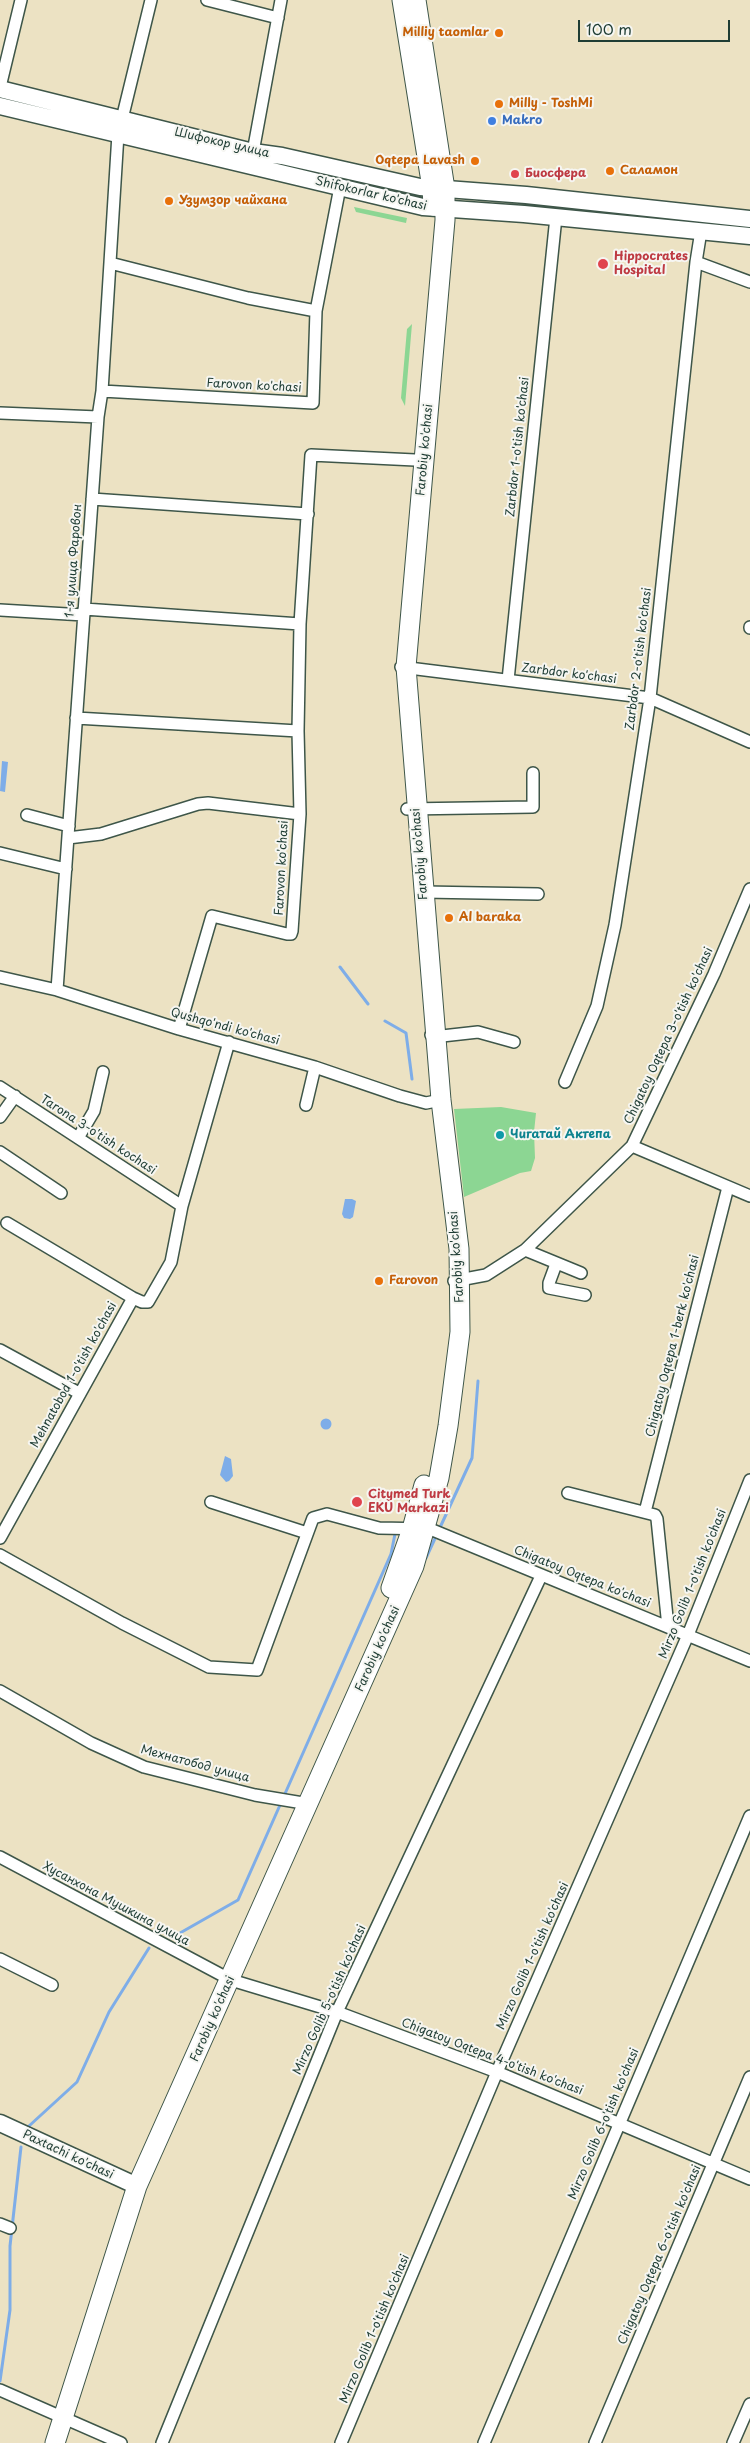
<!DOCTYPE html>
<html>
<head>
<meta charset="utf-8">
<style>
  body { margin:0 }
  #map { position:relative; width:750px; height:2443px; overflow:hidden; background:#ece2c3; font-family:"Playpen Sans",sans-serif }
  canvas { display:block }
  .scale { position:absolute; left:578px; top:20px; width:152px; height:22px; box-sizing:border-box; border:2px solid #1f3d34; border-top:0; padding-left:6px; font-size:15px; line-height:18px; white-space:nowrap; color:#1f3d34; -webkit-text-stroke:4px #f6f6f2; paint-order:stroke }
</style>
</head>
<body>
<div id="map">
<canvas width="750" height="2443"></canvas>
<div class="scale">100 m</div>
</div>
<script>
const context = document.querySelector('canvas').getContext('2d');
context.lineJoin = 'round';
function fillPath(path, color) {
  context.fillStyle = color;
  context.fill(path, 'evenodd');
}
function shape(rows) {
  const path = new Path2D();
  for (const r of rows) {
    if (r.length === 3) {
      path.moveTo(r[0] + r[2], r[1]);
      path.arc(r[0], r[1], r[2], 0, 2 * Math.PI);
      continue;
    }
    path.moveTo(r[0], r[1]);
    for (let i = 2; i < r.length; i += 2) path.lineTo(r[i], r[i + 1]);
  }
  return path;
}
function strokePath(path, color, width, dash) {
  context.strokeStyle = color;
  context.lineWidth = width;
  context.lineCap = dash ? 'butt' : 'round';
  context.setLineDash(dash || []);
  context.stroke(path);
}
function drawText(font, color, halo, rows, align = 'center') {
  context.font = font + ' "Playpen Sans",sans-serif';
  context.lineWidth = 4;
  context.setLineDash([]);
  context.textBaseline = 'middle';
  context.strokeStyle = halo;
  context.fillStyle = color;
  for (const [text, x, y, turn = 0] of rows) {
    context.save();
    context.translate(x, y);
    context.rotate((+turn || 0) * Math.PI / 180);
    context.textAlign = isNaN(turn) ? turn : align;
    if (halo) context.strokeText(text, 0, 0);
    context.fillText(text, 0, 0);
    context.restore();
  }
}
fillPath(shape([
  [354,207,407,218,406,223,356,212],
  [412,324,405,406,401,398,407,329],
  [501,1107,536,1113,534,1132,535,1158,531,1171,520,1173,464,1197,454,1109]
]), '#8cd693');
fillPath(shape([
  [2,761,8,762,5,792,0,791],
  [345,1199,352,1199,356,1201,353,1217,350,1219,344,1218,342,1214],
  [326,1424,5.5],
  [225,1456,231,1459,233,1476,229,1481,226,1482,220,1475]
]), '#7eade8');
strokePath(shape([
  [340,967,368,1004],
  [385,1021,406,1033,412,1079],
  [426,1558,472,1458,478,1381],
  [173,1937,238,1900,391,1554,395,1534],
  [29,2126,77,2082,109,2012,149,1948],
  [0,2381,10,2310,10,2246,21,2147]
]), '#7eade8', 3);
const street = shape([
  [207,0,278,18],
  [0,87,21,0],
  [122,119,151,0],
  [253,152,281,0],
  [696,262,750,282],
  [110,263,248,298,316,311],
  [102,391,313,403,316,311,340,187],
  [0,413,98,417],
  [92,499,308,514],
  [84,609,300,624],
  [0,610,84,615],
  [750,628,750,627],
  [401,667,650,698,750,742],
  [508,680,556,217],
  [76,718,298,731],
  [407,809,533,807,533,773],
  [27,815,69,826],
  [68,838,101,834,198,804,208,803,300,814],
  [0,853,66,869],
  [424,892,538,894],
  [0,977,57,990,179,1029,315,1067,400,1096,426,1103,441,1100],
  [57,990,98,417,102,391,118,134],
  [179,1029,212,916,287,934,291,934,292,931,300,814,298,731,300,624,311,455,415,460],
  [431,1035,442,1036,478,1032,514,1042],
  [565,1082,597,1006,615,925,650,698,696,262,701,231],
  [0,1087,182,1206],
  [306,1105,315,1067],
  [0,1117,15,1096],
  [78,1138,94,1111,103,1072],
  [632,1146,750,1196],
  [0,1152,61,1193],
  [7,1223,133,1298,142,1302,148,1302,171,1262,182,1206,229,1042],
  [525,1250,581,1273],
  [556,1264,549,1283,549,1288,585,1295],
  [454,1281,486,1275,525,1250,632,1146,714,974,750,889],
  [0,1350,79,1393],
  [568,1493,655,1515,657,1519,668,1627],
  [211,1502,307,1533],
  [645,1512,728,1187],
  [0,1538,133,1298],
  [0,1555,122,1623,209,1667,257,1670,313,1518,327,1514,379,1528,430,1529,750,1661],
  [0,1691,91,1743,144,1767,255,1795,309,1804],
  [0,1857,231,1980,337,2012,497,2072,750,2179],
  [0,1959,52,1985],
  [0,2224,10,2228],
  [0,2390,121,2443],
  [162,2443,337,2012,541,1576],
  [341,2443,497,2072,688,1635,750,1480],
  [484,2443,750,1816],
  [595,2443,750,2077],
  [733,2443,750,2404]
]);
const secondary = shape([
  [0,89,253,152,282,156,420,187,526,195,750,219],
  [0,106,423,207,524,214,750,236],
  [0,2123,137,2186]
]);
const primary = shape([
  [402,0,432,188,433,206],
  [391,1588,412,1529,424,1485],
  [55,2443,137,2186,414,1566,439,1478,448,1426,460,1332,459,1249,441,1100,406,667,445,220,445,189,416,0]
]);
strokePath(street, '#3e5649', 14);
strokePath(secondary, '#3e5649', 19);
strokePath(primary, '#3e5649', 21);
strokePath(street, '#fff', 11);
strokePath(secondary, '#fff', 16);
strokePath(primary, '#fff', 19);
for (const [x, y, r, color] of [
  [499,33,5,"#e8710a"],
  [499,104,5,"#e8710a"],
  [492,121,5,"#3f7fe0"],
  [475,161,5,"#e8710a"],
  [610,171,5,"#e8710a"],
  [515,174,5,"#e0444e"],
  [169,201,5,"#e8710a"],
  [603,264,6,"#e0444e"],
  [449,918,5,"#e8710a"],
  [500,1135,5,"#0f9aa8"],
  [379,1281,5,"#e8710a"],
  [357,1502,6,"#e0444e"]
]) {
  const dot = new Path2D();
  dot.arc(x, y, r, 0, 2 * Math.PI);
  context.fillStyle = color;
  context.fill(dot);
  strokePath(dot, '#f6f6f2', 2);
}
drawText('bold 12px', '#c56008', '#f6f6f2', [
  ["Milliy taomlar",489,33,"right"],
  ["Milly - ToshMi",509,104],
  ["Oqtepa Lavash",465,161,"right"],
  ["Саламон",620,171],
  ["Узумзор чайхана",179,201],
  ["Al baraka",459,918],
  ["Farovon",389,1281]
], 'left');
drawText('bold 12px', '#366cbe', '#f6f6f2', [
  ["Makro",502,121]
], 'left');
drawText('12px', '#1f3d34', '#f6f6f2', [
  ["Шифокор улица",222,143,13],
  ["Shifokorlar ko'chasi",371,194,13],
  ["Farovon ko'chasi",254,386,3],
  ["Zarbdor 1-o'tish ko'chasi",518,447,-84],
  ["Farobiy ko'chasi",425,450,-85],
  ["1-я улица Фаровон",74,561,-86],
  ["Zarbdor 2-o'tish ko'chasi",639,659,-83],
  ["Zarbdor ko'chasi",569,674,7],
  ["Farobiy ko'chasi",420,854,-95],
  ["Farovon ko'chasi",282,868,-87],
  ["Qushqo'ndi ko'chasi",225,1027,15],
  ["Chigatoy Oqtepa 3-o'tish ko'chasi",669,1036,-65],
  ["Tarona 3-o'tish kochasi",98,1135,33],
  ["Farobiy ko'chasi",457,1257,-94],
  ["Chigatoy Oqtepa 1-berk ko'chasi",673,1346,-76],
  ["Mehnatobod 1-o'tish ko'chasi",74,1375,-61],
  ["Chigatoy Oqtepa ko'chasi",582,1577,22],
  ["Mirzo Golib 1-o'tish ko'chasi",693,1584,-68],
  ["Farobiy ko'chasi",378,1649,-66],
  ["Мехнатобод улица",195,1764,15],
  ["Хусанхона Мушкина улица",116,1904,28],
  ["Mirzo Golib 1-o'tish ko'chasi",533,1956,-66],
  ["Mirzo Golib 5-o'tish ko'chasi",330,2000,-66],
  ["Farobiy ko'chasi",213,2019,-66],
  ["Chigatoy Oqtepa 4-o'tish ko'chasi",492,2057,21],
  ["Mirzo Golib 6-o'tish ko'chasi",604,2124,-67],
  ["Paxtachi ko'chasi",68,2155,25],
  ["Chigatoy Oqtepa 6-o'tish ko'chasi",660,2255,-67],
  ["Mirzo Golib 1-o'tish ko'chasi",375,2329,-67]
]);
drawText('bold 12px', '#be3a42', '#f6f6f2', [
  ["Биосфера",525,174],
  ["Hippocrates",614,257],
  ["Hospital",614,271],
  ["Citymed Turk",368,1495],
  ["EKU Markazi",368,1509]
], 'left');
drawText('bold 12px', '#0d838f', '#f6f6f2', [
  ["Чигатай Актепа",510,1135]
], 'left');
</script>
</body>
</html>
